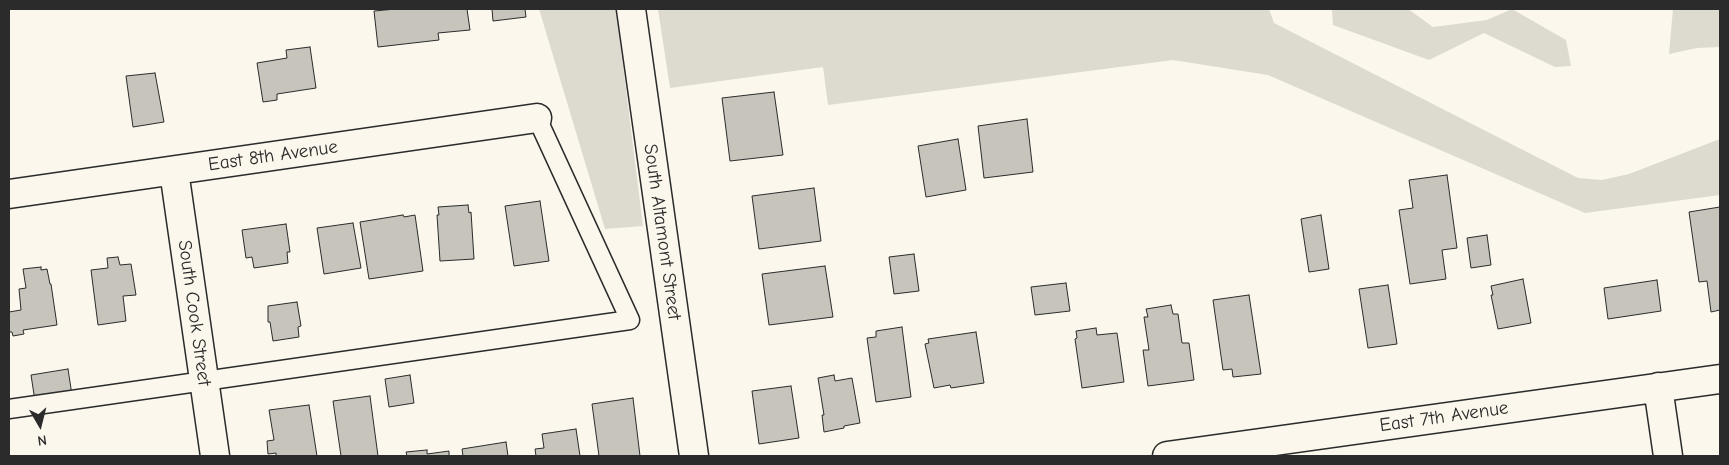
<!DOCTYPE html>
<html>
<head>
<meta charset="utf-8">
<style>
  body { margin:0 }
  #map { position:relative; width:1729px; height:465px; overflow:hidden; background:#fbf7ec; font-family:"Comic Neue",sans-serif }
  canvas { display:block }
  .frame { position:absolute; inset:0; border:10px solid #2b2b2b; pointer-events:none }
  .north { position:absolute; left:15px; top:400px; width:50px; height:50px; -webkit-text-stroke:4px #fbf7ec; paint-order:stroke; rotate:172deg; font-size:14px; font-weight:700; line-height:20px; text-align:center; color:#2b2b2b }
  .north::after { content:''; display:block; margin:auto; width:18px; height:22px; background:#2b2b2b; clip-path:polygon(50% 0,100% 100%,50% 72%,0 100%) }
</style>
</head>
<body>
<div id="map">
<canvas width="1729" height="465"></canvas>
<div class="frame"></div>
<div class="north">N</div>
</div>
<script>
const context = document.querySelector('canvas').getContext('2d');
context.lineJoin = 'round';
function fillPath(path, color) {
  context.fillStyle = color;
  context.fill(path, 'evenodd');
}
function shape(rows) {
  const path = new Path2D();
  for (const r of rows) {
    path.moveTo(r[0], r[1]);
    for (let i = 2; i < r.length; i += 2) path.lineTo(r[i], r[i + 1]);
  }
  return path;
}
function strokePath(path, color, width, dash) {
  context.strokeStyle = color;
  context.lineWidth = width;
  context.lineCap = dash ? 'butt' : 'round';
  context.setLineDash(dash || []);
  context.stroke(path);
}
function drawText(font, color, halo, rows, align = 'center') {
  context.font = font + ' "Comic Neue",sans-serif';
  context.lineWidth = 4.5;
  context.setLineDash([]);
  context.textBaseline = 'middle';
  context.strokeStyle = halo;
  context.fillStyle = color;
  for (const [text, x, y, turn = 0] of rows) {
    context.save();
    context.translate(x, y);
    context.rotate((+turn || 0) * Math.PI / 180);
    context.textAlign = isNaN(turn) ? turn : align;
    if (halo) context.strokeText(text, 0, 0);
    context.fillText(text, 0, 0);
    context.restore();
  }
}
fillPath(shape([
  [539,9,616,9,643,226,605,229],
  [658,9,1269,9,1274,23,1578,178,1602,180,1629,174,1720,139,1720,195,1585,213,1268,75,1173,60,828,105,823,67,670,88],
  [1332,9,1408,9,1433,27,1487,20,1512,9,1566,40,1571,66,1555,67,1484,33,1429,60,1333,25],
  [1673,9,1720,9,1720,47,1697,48,1669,54]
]), '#dddad0');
const building = shape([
  [396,9,467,9,470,30,438,33,439,40,378,47,374,11,396,9],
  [492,9,525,9,526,17,493,21,492,9],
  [310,47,316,88,277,94,277,100,263,102,257,63,287,58,286,50,310,47],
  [155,73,164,122,133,127,126,76,155,73],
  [774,92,783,155,730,161,722,98,774,92],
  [1027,119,1033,172,984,178,978,126,1027,119],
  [958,139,966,190,926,197,918,146,958,139],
  [1447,175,1457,248,1442,250,1446,279,1410,284,1399,210,1413,208,1409,180,1447,175],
  [814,188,821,241,759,249,752,196,814,188],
  [540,201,549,261,514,266,505,206,540,201],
  [468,205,469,213,471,212,474,259,440,261,437,215,439,215,438,207,468,205],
  [1720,207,1720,310,1711,312,1707,281,1699,282,1689,212,1720,207],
  [403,215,404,217,415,215,423,271,369,279,360,222,403,215],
  [1321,215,1329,269,1309,272,1301,219,1321,215],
  [353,223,361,268,324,274,317,228,353,223],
  [286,224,290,252,287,252,288,263,254,268,252,257,246,258,242,230,286,224],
  [1487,235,1491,265,1471,268,1467,238,1487,235],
  [914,254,919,291,894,294,889,257,914,254],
  [118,257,120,265,131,264,136,295,123,296,126,321,98,325,91,270,108,268,107,258,118,257],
  [825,266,833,317,769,325,762,274,825,266],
  [41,267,41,270,47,269,50,284,51,284,57,325,23,330,24,334,13,336,12,332,9,332,9,312,21,310,19,289,26,288,23,269,41,267],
  [1523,279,1531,323,1498,329,1491,295,1493,295,1491,286,1523,279],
  [1657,280,1661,311,1608,319,1604,288,1657,280],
  [1066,283,1070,311,1035,315,1031,287,1066,283],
  [1388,285,1397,344,1368,348,1359,289,1388,285],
  [1249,295,1261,374,1233,377,1232,369,1223,370,1213,300,1249,295],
  [297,302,301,326,298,327,299,337,273,341,270,322,268,322,268,306,297,302],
  [1171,305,1173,314,1178,314,1182,343,1189,343,1194,380,1148,386,1143,350,1149,350,1144,317,1148,317,1146,309,1171,305],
  [902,327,911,397,876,402,867,338,876,337,876,331,902,327],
  [1096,328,1097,335,1117,333,1124,382,1082,388,1075,339,1077,338,1076,331,1096,328],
  [976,332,984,383,951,388,950,385,934,388,925,344,929,343,928,339,976,332],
  [68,369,72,395,35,401,31,375,68,369],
  [410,375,414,403,389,407,385,379,410,375],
  [834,375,835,381,852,378,860,423,844,426,844,428,824,432,822,415,824,415,818,378,834,375],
  [791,386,799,438,759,444,752,391,791,386],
  [370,396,378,456,341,456,333,401,370,396],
  [633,398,640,456,599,456,592,404,633,398],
  [309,405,317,456,276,456,276,453,268,454,267,441,274,440,269,410,309,405],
  [576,429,580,456,536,456,535,449,544,448,542,434,576,429],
  [506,442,508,456,463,456,462,449,506,442],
  [427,450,427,454,449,451,449,456,407,456,406,452,427,450]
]);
fillPath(building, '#c7c4bc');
strokePath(building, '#2b2b2b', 1);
const service = shape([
  [9,409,630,320,537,118]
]);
const minor = shape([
  [174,171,215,456],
  [9,194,537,118],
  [1658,387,1668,456],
  [1167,456,1720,379]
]);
const tertiary = shape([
  [631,9,694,456]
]);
strokePath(service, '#2b2b2b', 21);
strokePath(minor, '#2b2b2b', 31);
strokePath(tertiary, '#2b2b2b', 31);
strokePath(service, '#fbf7ec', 18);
strokePath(minor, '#fbf7ec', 28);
strokePath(tertiary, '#fbf7ec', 28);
drawText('19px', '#2b2b2b', '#fbf7ec', [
  ["East 8th Avenue",273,156,-8],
  ["South Altamont Street",662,232,82],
  ["South Cook Street",194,313,82],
  ["East 7th Avenue",1444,417,-8]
]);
</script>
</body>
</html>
